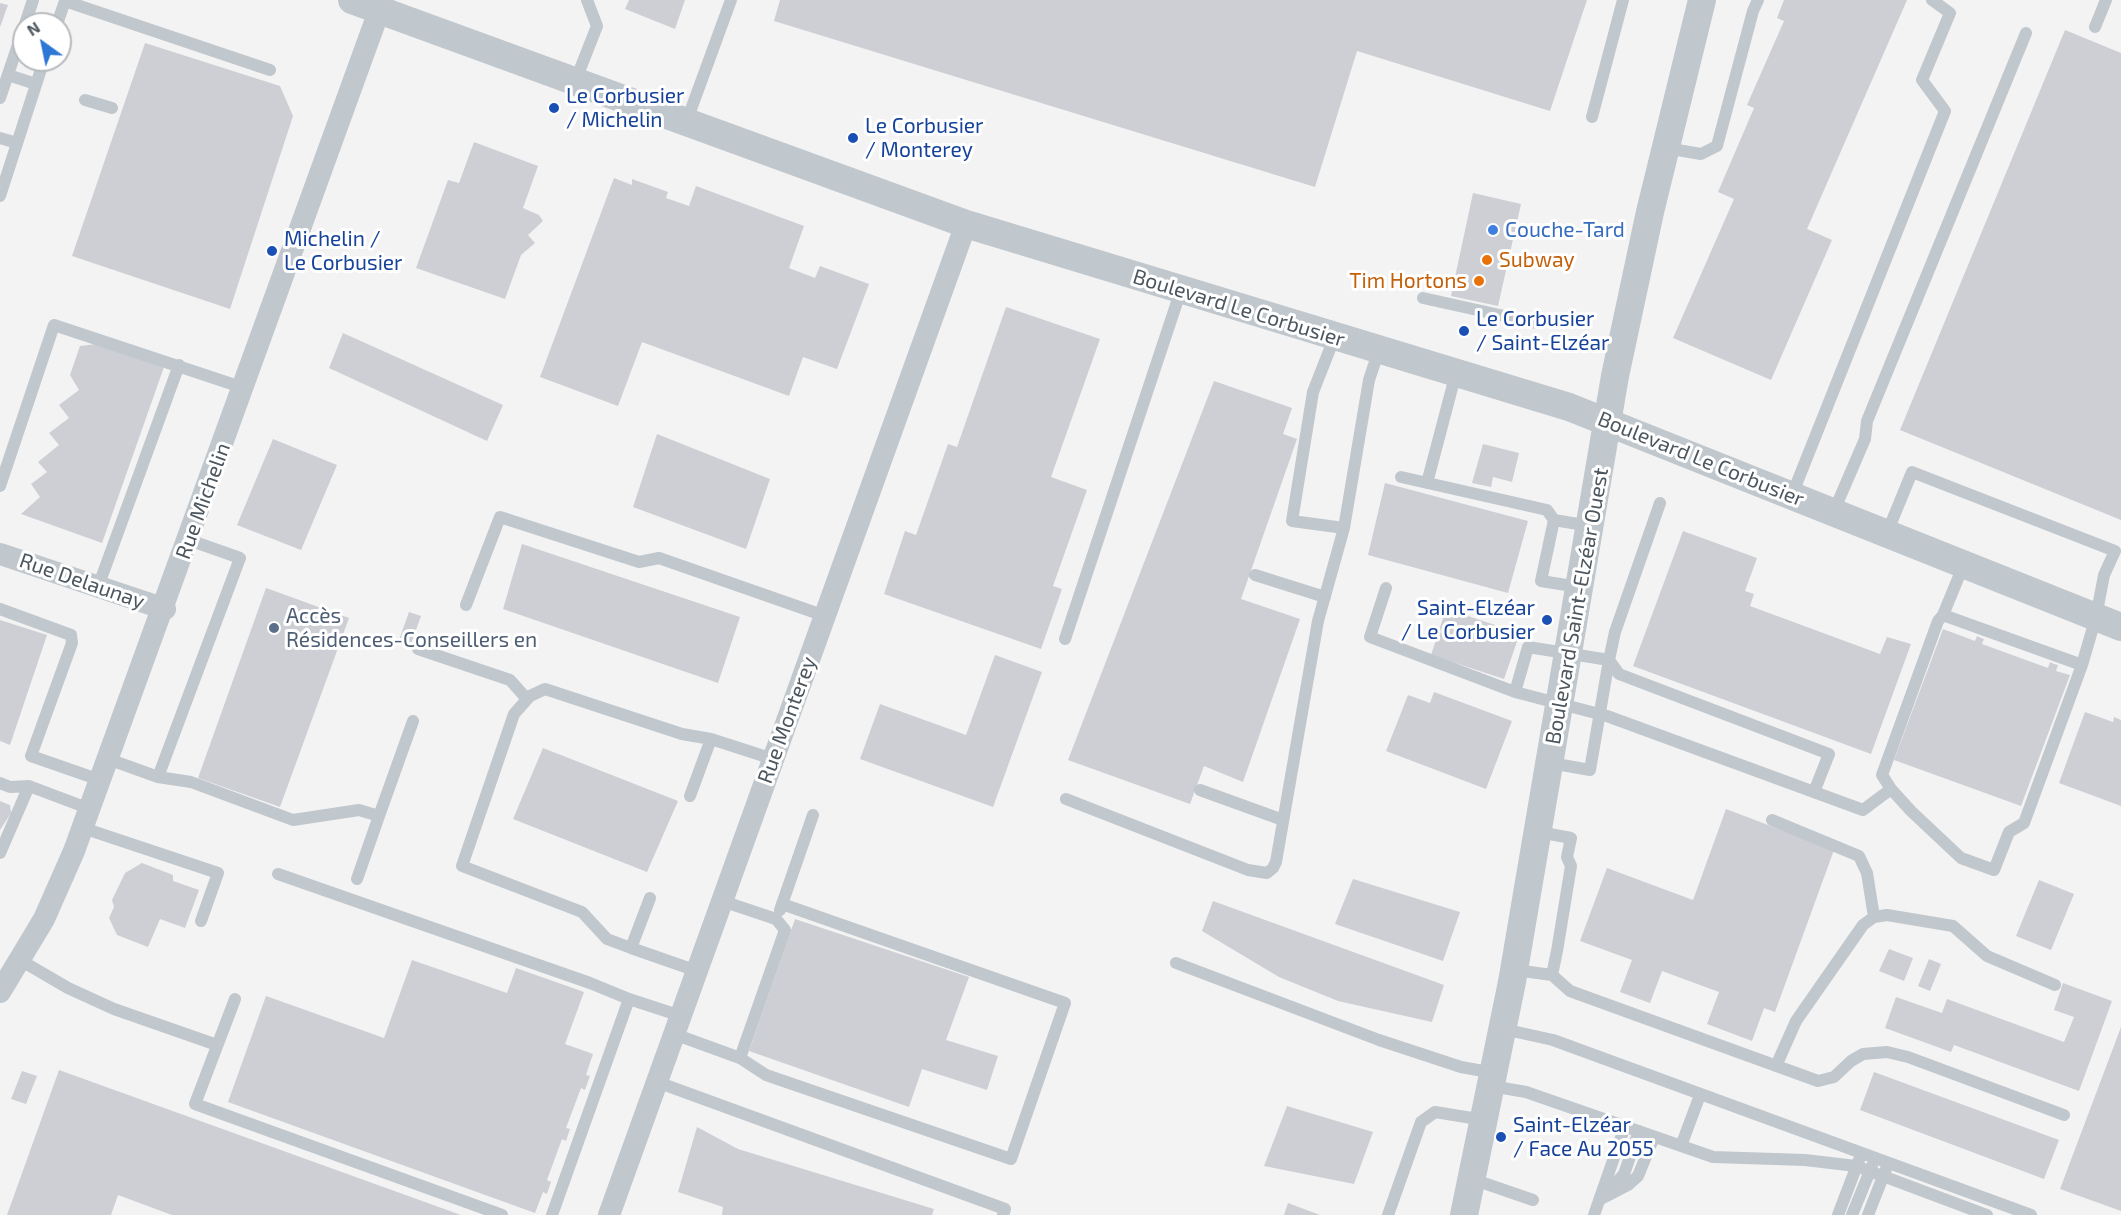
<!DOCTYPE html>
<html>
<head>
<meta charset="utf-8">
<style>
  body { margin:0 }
  #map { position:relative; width:2121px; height:1215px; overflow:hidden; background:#f4f3f3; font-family:"Exo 2",sans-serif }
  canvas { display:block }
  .north { position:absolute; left:12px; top:12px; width:60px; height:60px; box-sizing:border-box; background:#fff; border:2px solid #b7bbbf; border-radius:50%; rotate:327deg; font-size:16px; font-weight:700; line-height:24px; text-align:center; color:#4c565e }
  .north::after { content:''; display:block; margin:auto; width:21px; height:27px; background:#2d77d5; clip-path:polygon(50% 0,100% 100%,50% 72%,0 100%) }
</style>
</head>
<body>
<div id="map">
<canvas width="2121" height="1215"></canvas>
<div class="north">N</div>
</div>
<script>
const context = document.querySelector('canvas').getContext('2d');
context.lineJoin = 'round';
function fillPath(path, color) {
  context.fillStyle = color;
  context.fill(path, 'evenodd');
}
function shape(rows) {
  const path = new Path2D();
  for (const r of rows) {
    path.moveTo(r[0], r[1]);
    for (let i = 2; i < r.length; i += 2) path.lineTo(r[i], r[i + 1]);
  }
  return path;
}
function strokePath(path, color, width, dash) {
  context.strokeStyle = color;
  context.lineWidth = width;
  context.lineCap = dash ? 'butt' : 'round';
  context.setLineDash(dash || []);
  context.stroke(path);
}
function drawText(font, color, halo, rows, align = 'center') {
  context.font = font + ' "Exo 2",sans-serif';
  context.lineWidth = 6;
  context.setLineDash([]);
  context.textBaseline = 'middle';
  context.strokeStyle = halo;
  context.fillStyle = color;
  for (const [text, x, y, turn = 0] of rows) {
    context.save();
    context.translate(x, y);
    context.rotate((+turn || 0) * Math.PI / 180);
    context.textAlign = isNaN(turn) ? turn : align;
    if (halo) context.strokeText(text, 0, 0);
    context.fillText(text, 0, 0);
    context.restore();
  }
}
fillPath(shape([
  [629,0,685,0,675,29,625,9],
  [780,0,1587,0,1550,111,1357,51,1315,187,774,21],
  [1784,0,1907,0,1807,229,1832,240,1771,380,1673,338,1734,199,1718,192,1754,108,1747,105,1784,21,1777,18],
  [0,3,8,5,0,27],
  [2065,30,2121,53,2121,520,1900,430],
  [145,43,280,86,293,116,230,309,72,256],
  [474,142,538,166,523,208,539,215,543,221,528,235,535,243,521,255,505,299,416,268,448,180,459,183],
  [614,178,632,185,632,179,668,192,666,198,689,206,696,186,804,226,789,268,815,278,820,266,869,284,837,369,803,357,789,396,642,342,618,406,540,377],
  [1473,193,1521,204,1498,306,1451,296],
  [1006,307,1100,339,1051,477,1087,490,1053,586,1062,589,1041,649,884,594,905,531,916,535,948,444,957,447],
  [343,333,503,405,487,441,329,368],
  [97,344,164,367,102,543,21,514,40,497,31,484,47,472,38,462,59,445,49,433,69,418,59,405,79,390,70,375,80,346],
  [1214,381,1292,408,1283,434,1297,439,1241,599,1300,619,1243,782,1204,766,1190,804,1068,760],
  [657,434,770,479,746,549,633,507],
  [273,439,337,465,301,550,237,525],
  [1483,444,1519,453,1512,482,1493,477,1491,487,1472,483],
  [1385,483,1528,521,1508,593,1368,555],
  [1683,531,1757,558,1745,591,1754,594,1750,606,1880,654,1887,637,1911,644,1871,754,1633,666],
  [522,544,740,617,718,683,503,609],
  [266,588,349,618,280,807,198,778],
  [1446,609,1520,633,1504,679,1431,655],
  [409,612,421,616,411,644,399,640],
  [0,620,47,635,10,745,0,741],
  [1943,629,1975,641,1977,636,1981,638,1984,639,1982,644,2048,668,2050,662,2054,664,2058,665,2056,671,2070,675,2021,806,1894,760],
  [995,655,1042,672,993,807,860,759,880,704,966,735],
  [1434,692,1512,721,1486,789,1386,751,1408,695,1430,703],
  [2085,712,2113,722,2114,717,2121,720,2121,806,2059,783],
  [543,748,678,801,647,872,513,819],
  [0,801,10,805,11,813,0,830],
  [1726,809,1834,850,1775,1012,1764,1008,1752,1041,1707,1024,1719,992,1662,971,1650,1003,1620,992,1632,960,1580,941,1607,868,1693,900],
  [142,863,173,875,173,881,199,890,185,928,160,919,148,947,117,935,109,918,114,907,112,900,125,873],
  [1353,879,1460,912,1443,961,1335,924],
  [2039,880,2074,894,2051,950,2016,936],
  [1213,901,1444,985,1432,1022,1338,1001,1279,977,1202,931],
  [795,919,969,977,946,1040,998,1056,987,1090,922,1069,909,1107,749,1051],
  [1889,949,1913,958,1904,981,1879,971],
  [1929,959,1941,964,1930,991,1918,986],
  [412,960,507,993,516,968,584,992,565,1044,593,1054,586,1075,590,1076,585,1090,581,1088,566,1128,570,1129,566,1141,562,1139,547,1180,551,1182,547,1194,543,1192,535,1213,228,1102,266,996,384,1038],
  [2063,983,2112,1001,2079,1091,1954,1045,1951,1052,1885,1028,1896,997,1942,1013,1947,999,2064,1042,2074,1017,2054,1010],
  [2121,1027,2121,1211,2060,1189],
  [59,1070,461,1215,172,1215,118,1195,111,1215,7,1215],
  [22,1071,37,1076,26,1104,11,1099],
  [1874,1072,2059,1140,2044,1179,1860,1110],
  [1287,1106,1373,1132,1354,1184,1264,1166],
  [697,1127,738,1149,934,1209,932,1215,722,1215,723,1207,678,1192],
  [1288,1203,1320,1215,1284,1215]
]), '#cdcfd4');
strokePath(shape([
  [25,24,33,0],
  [57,24,65,1,270,70],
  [2095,27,2106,0],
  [8,75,36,84],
  [575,82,597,26,587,0],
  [0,98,24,27],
  [85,100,112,108],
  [1592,117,1623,0],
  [686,123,731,0],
  [0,138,17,143],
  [1666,148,1701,154,1717,146,1753,11,1758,0],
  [0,196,44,60],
  [1423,298,1536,323],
  [1335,336,1313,392,1292,521,1344,528,1369,380,1379,350],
  [1401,477,1547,510,1554,520],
  [1427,483,1456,373],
  [0,486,54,325,244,388],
  [1792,495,1945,111,1922,80,1950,13,1932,0],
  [1834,511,1865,439,1867,421,2026,33],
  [1887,533,1912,472,2115,551,2104,575,2096,617,2082,665,1943,615,1964,564],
  [1255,575,1325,597],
  [98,587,179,365],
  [1579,587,1541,581,1554,520,1590,526],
  [1386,588,1370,637,1515,692],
  [466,605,500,517,639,562,659,558,825,616],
  [0,609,71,635,72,643,31,756,100,780],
  [1065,639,1181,290],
  [418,649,510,680,527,699],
  [1609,660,1619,674,1829,754,1814,792,1607,716,1515,692,1528,647,1609,660,1615,632,1660,503],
  [108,759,158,777,240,558,189,540],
  [1551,763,1590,770,1609,660],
  [158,777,191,782,293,820,359,810,379,816,413,721],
  [0,783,10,787,29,786],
  [1891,789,1882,775,1938,621,1943,615],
  [1200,790,1283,820],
  [1814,792,1863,810,1891,789,1911,811,1961,858,1994,870,2009,832,2024,823,2082,665],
  [690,796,711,739,773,759],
  [1066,799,1248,870,1267,873,1273,868,1276,862,1318,621,1344,528],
  [1772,820,1859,856,1867,873,1874,917],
  [83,828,218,873,201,921],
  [0,853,29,786,90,809],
  [278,874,590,983,629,999],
  [357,879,379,816],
  [650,898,631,948,697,971],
  [780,910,813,815],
  [631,948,607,939,582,912,462,866,514,714,530,696,545,689,682,734,711,739],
  [20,960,68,988,114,1009,217,1045],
  [1176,963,1379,1040,1461,1067,1494,1073],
  [1515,970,1552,975,1557,951,1571,866,1567,857,1571,838,1539,832],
  [1552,975,1570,991,1818,1081,1834,1077,1851,1061,1863,1054,1887,1052,1908,1057,2064,1115],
  [235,999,195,1104,502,1215],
  [1503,1029,1553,1040,2031,1215],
  [674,1034,740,1058,785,930,776,919,722,901],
  [740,1058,766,1075,1011,1159,1065,1003,782,904],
  [1776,1066,1796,1021,1863,925,1874,917,1887,915,1953,926,1987,956,2055,985],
  [657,1082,1005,1209,1003,1215],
  [1491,1086,1526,1092,1713,1157,1805,1160,1856,1166,1987,1215],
  [1681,1146,1700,1095],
  [1472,1179,1533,1200],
  [1609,1191,1624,1174,1639,1131],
  [1599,1200,1628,1185,1638,1176,1654,1137],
  [552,1215,629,999,681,1016],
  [1388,1215,1421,1122,1435,1112,1484,1120],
  [1594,1215,1625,1126],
  [1838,1215,1859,1160],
  [1852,1215,1872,1166],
  [1868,1215,1886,1169]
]), '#c0c7cd', 12);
strokePath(shape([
  [0,554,165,609],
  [0,992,44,919,74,851,383,0],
  [609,1215,966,224]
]), '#c0c7cd', 22);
strokePath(shape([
  [352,0,966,224,1569,407,2121,627],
  [1464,1215,1512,982,1615,376,1650,212,1702,0]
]), '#c0c7cd', 28);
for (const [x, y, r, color] of [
  [554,108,6,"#1a4fb4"],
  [853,138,6,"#1a4fb4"],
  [1493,230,6,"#3f7fe0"],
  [272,251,6,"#1a4fb4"],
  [1487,260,6,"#e8710a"],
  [1479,281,6,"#e8710a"],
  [1464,331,6,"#1a4fb4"],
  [1547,620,6,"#1a4fb4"],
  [274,628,6,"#5c6f8a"],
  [1501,1137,6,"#1a4fb4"]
]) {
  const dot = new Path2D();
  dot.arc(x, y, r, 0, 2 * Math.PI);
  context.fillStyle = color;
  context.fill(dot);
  strokePath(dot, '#fff', 2);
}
drawText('21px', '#164399', '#fff', [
  ["Le Corbusier",566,96],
  ["/ Michelin",566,120],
  ["Le Corbusier",865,126],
  ["/ Monterey",865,150],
  ["Michelin /",284,239],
  ["Le Corbusier",284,263],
  ["Le Corbusier",1476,319],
  ["/ Saint-Elzéar",1476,343],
  ["Saint-Elzéar",1535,608,"right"],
  ["/ Le Corbusier",1535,632,"right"],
  ["Saint-Elzéar",1513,1125],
  ["/ Face Au 2055",1513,1149]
], 'left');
drawText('21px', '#366cbe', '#fff', [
  ["Couche-Tard",1505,230]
], 'left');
drawText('21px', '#c56008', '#fff', [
  ["Subway",1499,260],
  ["Tim Hortons",1467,281,"right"]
], 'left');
drawText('21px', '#4c565e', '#fff', [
  ["Boulevard Le Corbusier",1239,308,17],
  ["Boulevard Le Corbusier",1701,459,22],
  ["Rue Michelin",203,501,-70],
  ["Rue Delaunay",82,581,19],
  ["Boulevard Saint-Elzéar Ouest",1577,606,-80],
  ["Rue Monterey",787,720,-70]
]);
drawText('21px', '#4e5e75', '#fff', [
  ["Accès",286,616],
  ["Résidences-Conseillers en",286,640]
], 'left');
</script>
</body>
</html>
